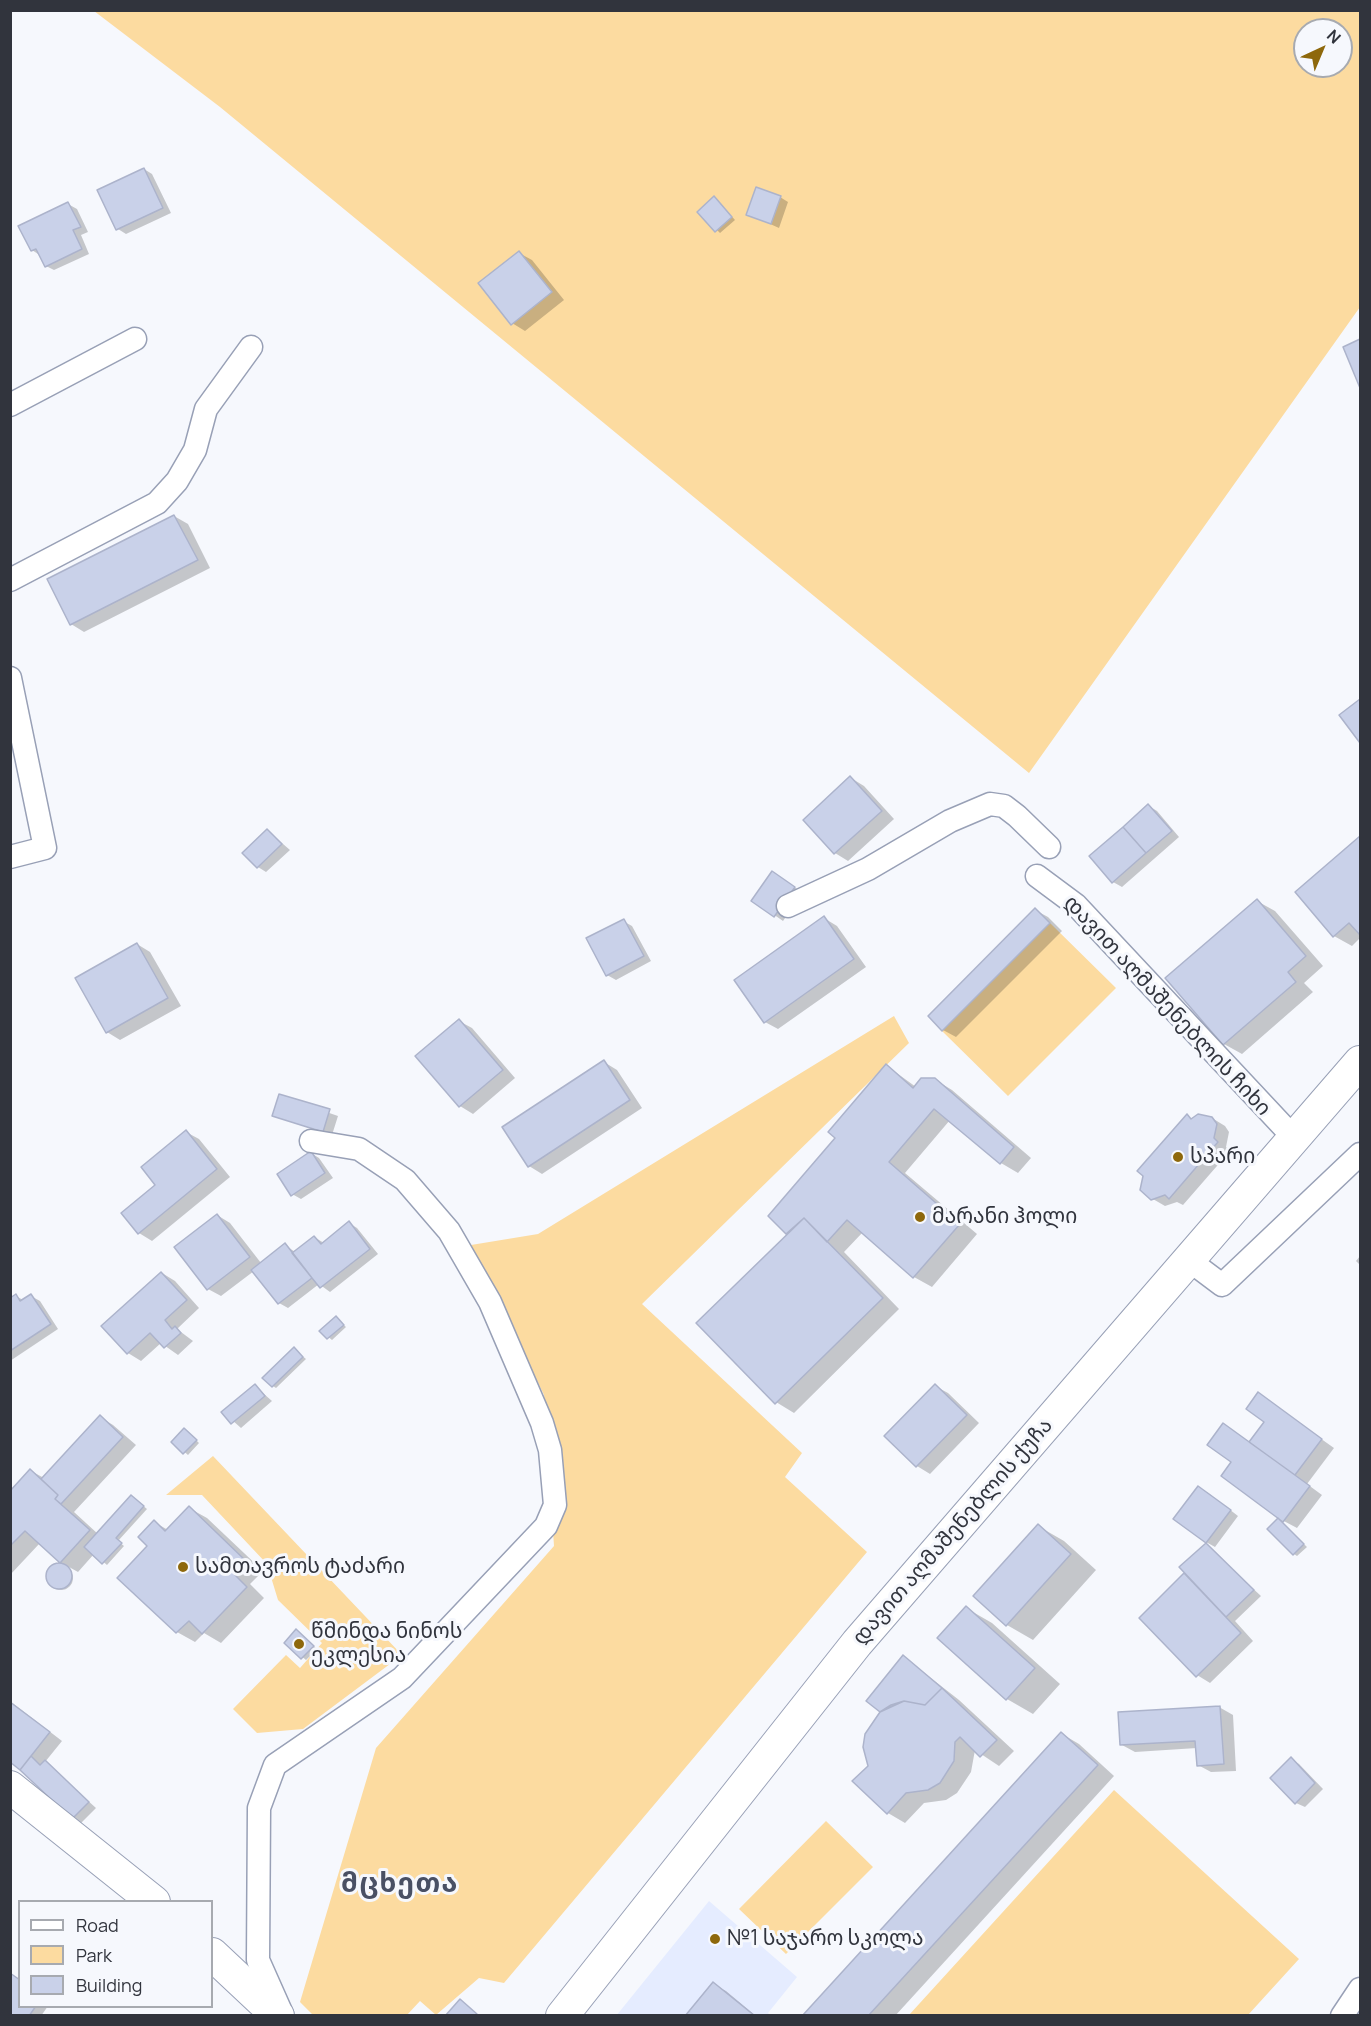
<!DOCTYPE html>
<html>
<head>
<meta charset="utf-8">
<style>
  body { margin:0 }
  #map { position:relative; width:1371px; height:2026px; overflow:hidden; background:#f6f8fd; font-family:Manrope,sans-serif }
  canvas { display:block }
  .frame { position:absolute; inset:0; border:12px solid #31343d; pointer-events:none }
  .legend { position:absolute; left:18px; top:1900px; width:195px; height:108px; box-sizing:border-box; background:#f6f8fd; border:2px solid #a7aab0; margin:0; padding:8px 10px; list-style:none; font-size:18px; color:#31343d }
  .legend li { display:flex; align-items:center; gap:12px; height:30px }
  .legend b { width:30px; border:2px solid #a7aab0 }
  .north { position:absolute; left:1293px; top:18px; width:60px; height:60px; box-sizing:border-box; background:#f6f8fd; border:2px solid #a7aab0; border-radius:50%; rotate:44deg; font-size:16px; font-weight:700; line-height:24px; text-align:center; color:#31343d }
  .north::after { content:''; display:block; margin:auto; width:21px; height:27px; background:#8e680c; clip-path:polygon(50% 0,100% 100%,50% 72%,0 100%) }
</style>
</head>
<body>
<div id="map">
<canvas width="1371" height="2026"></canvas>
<div class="frame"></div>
<ul class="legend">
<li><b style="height:8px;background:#fff"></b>Road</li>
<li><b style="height:16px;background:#fcdba0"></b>Park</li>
<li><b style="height:16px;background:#c9d1e9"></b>Building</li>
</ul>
<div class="north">N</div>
</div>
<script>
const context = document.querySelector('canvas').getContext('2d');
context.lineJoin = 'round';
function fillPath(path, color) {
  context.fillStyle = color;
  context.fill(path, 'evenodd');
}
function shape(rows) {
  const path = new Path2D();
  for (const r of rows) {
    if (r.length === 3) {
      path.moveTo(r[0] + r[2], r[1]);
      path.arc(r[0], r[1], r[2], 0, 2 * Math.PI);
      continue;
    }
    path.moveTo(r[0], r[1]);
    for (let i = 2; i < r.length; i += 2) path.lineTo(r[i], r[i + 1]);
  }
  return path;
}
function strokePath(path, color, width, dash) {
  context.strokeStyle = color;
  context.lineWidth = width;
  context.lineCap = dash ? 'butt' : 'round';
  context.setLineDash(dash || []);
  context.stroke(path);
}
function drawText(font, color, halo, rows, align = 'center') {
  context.font = font + ' Manrope,"Noto Sans Georgian",sans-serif';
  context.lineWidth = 6;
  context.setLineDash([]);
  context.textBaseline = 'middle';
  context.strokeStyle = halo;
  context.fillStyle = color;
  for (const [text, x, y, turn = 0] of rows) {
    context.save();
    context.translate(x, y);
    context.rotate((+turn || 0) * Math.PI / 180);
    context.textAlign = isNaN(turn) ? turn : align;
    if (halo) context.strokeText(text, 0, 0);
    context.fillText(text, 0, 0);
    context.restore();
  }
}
fillPath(shape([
  [709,1901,797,1977,768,2013,770,2015,616,2016]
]), '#e5ecff');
fillPath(shape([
  [94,11,1360,11,1360,307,1029,773,220,107],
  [1305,30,1341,30,1341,66,1305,66],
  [1050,923,1116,988,1008,1096,942,1031],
  [894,1016,909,1043,642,1304,802,1453,785,1477,867,1552,504,1983,479,1978,436,2015,420,2001,407,2015,313,2015,300,2002,376,1748,554,1546,544,1395,471,1245,538,1234],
  [213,1456,402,1655,303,1729,257,1733,233,1709,286,1655,300,1668,322,1643,278,1600,267,1564,202,1495,166,1495],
  [1114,1790,1299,1959,1248,2015,909,2015],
  [826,1821,873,1867,786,1954,739,1909]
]), '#fcdba0');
fillPath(shape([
  [144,169,152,174,171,213,126,234,118,229],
  [780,197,788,202,779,228,748,214],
  [717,200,735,220,720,233,699,212],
  [68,204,77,209,88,232,81,235,89,254,54,270,46,266,41,256,32,250],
  [519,253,532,260,564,300,525,331,512,323],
  [1360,341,1360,384,1345,348],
  [174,516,188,524,210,568,84,632,71,624],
  [1360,701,1360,740,1341,715],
  [851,778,864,786,894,819,848,861,835,853],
  [1149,806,1157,811,1179,837,1122,887,1113,882],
  [268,831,290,850,266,872,258,867],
  [1360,838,1360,938,1352,946,1334,936,1297,892],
  [781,878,803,893,783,921,753,900],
  [1257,901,1275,911,1323,966,1304,983,1313,992,1242,1054,1224,1044],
  [1035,910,1048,917,1062,931,956,1037,943,1030],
  [824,918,837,926,866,967,778,1029,765,1022],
  [623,921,632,926,651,961,616,980,607,975],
  [137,944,150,952,181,1006,120,1040,107,1032],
  [459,1021,472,1028,515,1078,473,1114,460,1106,417,1056],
  [604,1062,617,1070,642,1108,542,1174,529,1166],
  [887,1066,916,1087,934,1079,952,1090,1031,1158,1018,1173,1001,1163,950,1120,905,1173,977,1234,932,1287,914,1277,863,1232,844,1252,899,1309,794,1413,776,1402,789,1234,770,1216,837,1138],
  [280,1096,338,1116,332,1135,274,1115],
  [1187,1116,1193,1120,1212,1118,1225,1126,1229,1132,1226,1147,1230,1151,1183,1205,1177,1202,1165,1206,1146,1195,1141,1183],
  [186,1132,199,1139,230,1177,152,1241,139,1233,157,1185],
  [311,1153,319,1158,333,1178,301,1199,292,1194],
  [217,1215,230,1223,261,1263,285,1245,295,1252,314,1237,324,1243,349,1223,357,1228,378,1254,330,1292,319,1284,288,1308,279,1303,254,1271,221,1296,208,1289],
  [1360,1256,1360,1265,1356,1261],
  [162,1273,175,1281,199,1308,177,1329,193,1341,178,1355,161,1343,141,1361,128,1353,103,1326],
  [16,1296,23,1300,31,1296,40,1301,58,1329,10,1361,10,1300],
  [336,1318,346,1327,332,1340,321,1331],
  [294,1349,306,1359,276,1388,273,1386],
  [255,1386,272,1401,241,1428,223,1412],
  [935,1386,948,1393,979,1423,930,1474,917,1466],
  [1258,1394,1334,1448,1307,1484,1322,1495,1297,1528,1280,1519,1233,1462,1224,1425,1251,1443,1266,1422],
  [100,1417,113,1425,136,1445,74,1512,98,1534,135,1499,147,1509,118,1541,124,1546,107,1565,94,1554,78,1572,60,1562,40,1543,10,1575,10,1493,31,1471,44,1478],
  [188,1432,199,1443,188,1455,173,1442],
  [1207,1492,1238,1516,1215,1547,1206,1542],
  [189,1508,207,1518,263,1571,250,1584,264,1598,221,1643,204,1633,195,1642,177,1632,119,1578,149,1546,154,1522,168,1530],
  [1279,1520,1307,1547,1297,1556,1294,1554],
  [1038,1526,1064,1541,1096,1570,1033,1640,1007,1625],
  [1206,1545,1261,1596,1235,1621,1253,1641,1210,1683,1197,1675,1185,1575,1190,1578],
  [61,1578,12],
  [966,1608,992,1623,1060,1684,1033,1714,1007,1699,940,1638],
  [300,1633,317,1649,306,1660,286,1643],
  [904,1657,959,1700,1014,1751,999,1766,975,1750,971,1772,957,1793,946,1800,924,1803,905,1823,888,1813,869,1766,881,1712],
  [10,1701,62,1741,45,1762,96,1808,81,1823,10,1760],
  [1219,1707,1233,1715,1236,1771,1211,1772,1198,1765,1197,1748,1135,1752,1122,1745],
  [1062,1734,1079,1744,1114,1776,895,2016,804,2016],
  [1291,1759,1299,1764,1323,1789,1305,1807,1296,1803],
  [10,1973,20,1980,20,2006,48,2006,41,2016,10,2016],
  [713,1984,726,1991,756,2016,687,2016]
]), '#0003');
const building = shape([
  [144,168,163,208,116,230,97,190,144,168],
  [756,187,781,196,771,224,746,215,756,187],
  [714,196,732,217,715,232,697,212,714,196],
  [68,202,81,227,73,230,82,249,45,267,36,249,31,251,18,226,68,202],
  [519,251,552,292,511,325,478,283,519,251],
  [1360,339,1360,388,1343,347,1360,339],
  [174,515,198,560,70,625,47,579,174,515],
  [1360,699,1360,743,1339,715,1360,699],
  [850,776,882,811,834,854,803,820,850,776],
  [1148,804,1172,831,1146,853,1123,827,1148,804],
  [1123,827,1146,853,1112,883,1089,856,1123,827],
  [267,829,282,844,257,868,242,853,267,829],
  [1360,836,1360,935,1349,923,1333,937,1295,892,1360,836],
  [772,871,795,887,774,917,751,901,772,871],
  [1257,899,1306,956,1288,972,1296,982,1223,1045,1165,978,1257,899],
  [1035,908,1050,923,942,1031,928,1016,1035,908],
  [824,916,854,959,764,1023,734,980,824,916],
  [624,919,644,956,606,976,586,938,624,919],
  [137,943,168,998,106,1033,75,978,137,943],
  [459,1019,503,1070,459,1107,415,1056,459,1019],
  [604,1060,630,1100,528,1167,502,1127,604,1060],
  [886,1064,913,1088,921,1078,935,1078,1014,1147,1000,1164,934,1109,889,1162,960,1224,913,1278,847,1220,827,1242,804,1218,786,1234,768,1216,835,1138,828,1132,886,1064],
  [279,1094,330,1109,323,1132,272,1116,279,1094],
  [1187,1114,1191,1119,1198,1114,1212,1117,1217,1124,1214,1138,1218,1142,1169,1199,1165,1195,1151,1200,1140,1190,1143,1176,1137,1171,1187,1114],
  [186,1130,217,1169,138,1234,121,1213,155,1185,141,1167,186,1130],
  [311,1151,325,1173,291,1196,277,1174,311,1151],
  [217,1214,250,1257,207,1290,174,1247,217,1214],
  [804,1218,883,1298,775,1404,696,1323,804,1218],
  [349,1221,370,1249,320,1288,292,1253,314,1236,321,1244,349,1221],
  [285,1243,312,1278,278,1304,251,1270,285,1243],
  [161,1272,187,1300,165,1320,172,1329,175,1326,181,1333,164,1348,150,1333,127,1354,101,1326,161,1272],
  [16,1294,20,1301,31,1294,51,1324,10,1351,10,1298,16,1294],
  [336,1316,344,1325,327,1339,319,1331,336,1316],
  [294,1347,303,1357,272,1387,262,1378,294,1347],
  [255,1384,265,1396,231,1424,221,1412,255,1384],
  [935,1384,967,1415,916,1467,884,1436,935,1384],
  [1258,1392,1322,1439,1295,1475,1249,1442,1264,1422,1246,1409,1258,1392],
  [100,1415,123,1437,61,1504,55,1499,58,1495,41,1479,100,1415],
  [1223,1423,1310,1486,1283,1522,1221,1476,1231,1462,1207,1445,1223,1423],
  [184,1428,197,1440,183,1454,171,1442,184,1428],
  [30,1469,58,1495,55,1499,90,1530,60,1563,25,1531,10,1546,10,1491,30,1469],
  [1198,1486,1231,1510,1206,1543,1173,1519,1198,1486],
  [131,1495,144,1506,116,1538,122,1543,102,1564,84,1547,131,1495],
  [189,1506,246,1561,234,1574,247,1587,202,1634,189,1621,176,1633,117,1578,147,1546,138,1537,154,1520,165,1531,189,1506],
  [1278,1518,1304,1544,1293,1555,1267,1529,1278,1518],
  [1038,1524,1071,1554,1006,1626,973,1596,1038,1524],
  [1206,1543,1254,1590,1226,1617,1179,1567,1206,1543],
  [59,1576,13],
  [1184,1573,1241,1633,1196,1677,1139,1618,1184,1573],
  [966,1606,1035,1668,1006,1700,937,1638,966,1606],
  [296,1629,314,1646,301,1659,284,1643,296,1629],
  [903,1655,942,1688,925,1705,904,1701,880,1712,866,1701,903,1655],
  [942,1688,997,1740,980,1757,960,1737,955,1742,954,1761,940,1783,928,1790,906,1793,887,1814,852,1781,868,1766,863,1747,865,1734,880,1712,891,1705,904,1701,925,1705,942,1688],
  [10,1702,50,1732,20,1770,10,1762,10,1702],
  [1220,1706,1224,1764,1197,1766,1195,1741,1120,1745,1118,1712,1220,1706],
  [1061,1732,1098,1765,868,2016,802,2016,1061,1732],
  [31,1756,40,1765,45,1760,89,1802,72,1819,20,1770,31,1756],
  [1291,1757,1315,1783,1295,1804,1270,1778,1291,1757],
  [10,1973,20,1980,20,2006,36,2006,29,2016,10,2016,10,1973],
  [713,1982,755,2016,685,2016,713,1982],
  [460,1999,477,2014,476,2016,445,2016,460,1999]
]);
fillPath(building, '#c9d1e9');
strokePath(building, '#acb3cb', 1.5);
const street = shape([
  [10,405,135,339],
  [10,580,157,503,177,481,195,450,206,409,251,347],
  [10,678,45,848,10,857],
  [1037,876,1076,905,1295,1139],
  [788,906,868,869,950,821,990,804,1004,806,1017,816,1049,847],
  [1190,1261,1222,1285,1360,1154],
  [282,2014,258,1960,259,1808,275,1765,402,1678,546,1526,555,1505,550,1450,542,1423,490,1302,449,1231,405,1180,359,1149,311,1141],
  [1342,2016,1360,1989]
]);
const secondary = shape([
  [10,1787,154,1902],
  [212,1954,278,2016],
  [562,2016,857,1643,1360,1062]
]);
strokePath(street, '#98a0b6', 25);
strokePath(secondary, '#98a0b6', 34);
strokePath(street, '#fff', 22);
strokePath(secondary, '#fff', 32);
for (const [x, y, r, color] of [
  [1178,1157,6,"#8e680c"],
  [920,1217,6,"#8e680c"],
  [183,1567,6,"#8e680c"],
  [299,1644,6,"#8e680c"],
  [715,1939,6,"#8e680c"]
]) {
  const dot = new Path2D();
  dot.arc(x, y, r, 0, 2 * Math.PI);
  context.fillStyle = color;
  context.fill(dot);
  strokePath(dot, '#f6f8fd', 2);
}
drawText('21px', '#31343d', '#f6f8fd', [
  ["დავით აღმაშენებლის ჩიხი",1167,1006,47],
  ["დავით აღმაშენებლის ქუჩა",953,1532,-49]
]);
drawText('21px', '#31343d', '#f6f8fd', [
  ["სპარი",1190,1157],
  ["მარანი ჰოლი",932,1217],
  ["სამთავროს ტაძარი",195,1567],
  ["წმინდა ნინოს",311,1632],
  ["ეკლესია",311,1656],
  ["№1 საჯარო სკოლა",727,1939]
], 'left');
context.letterSpacing = '1.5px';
drawText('bold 27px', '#495064', '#f6f8fd', [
  ["მცხეთა",400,1884]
]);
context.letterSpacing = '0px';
</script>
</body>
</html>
